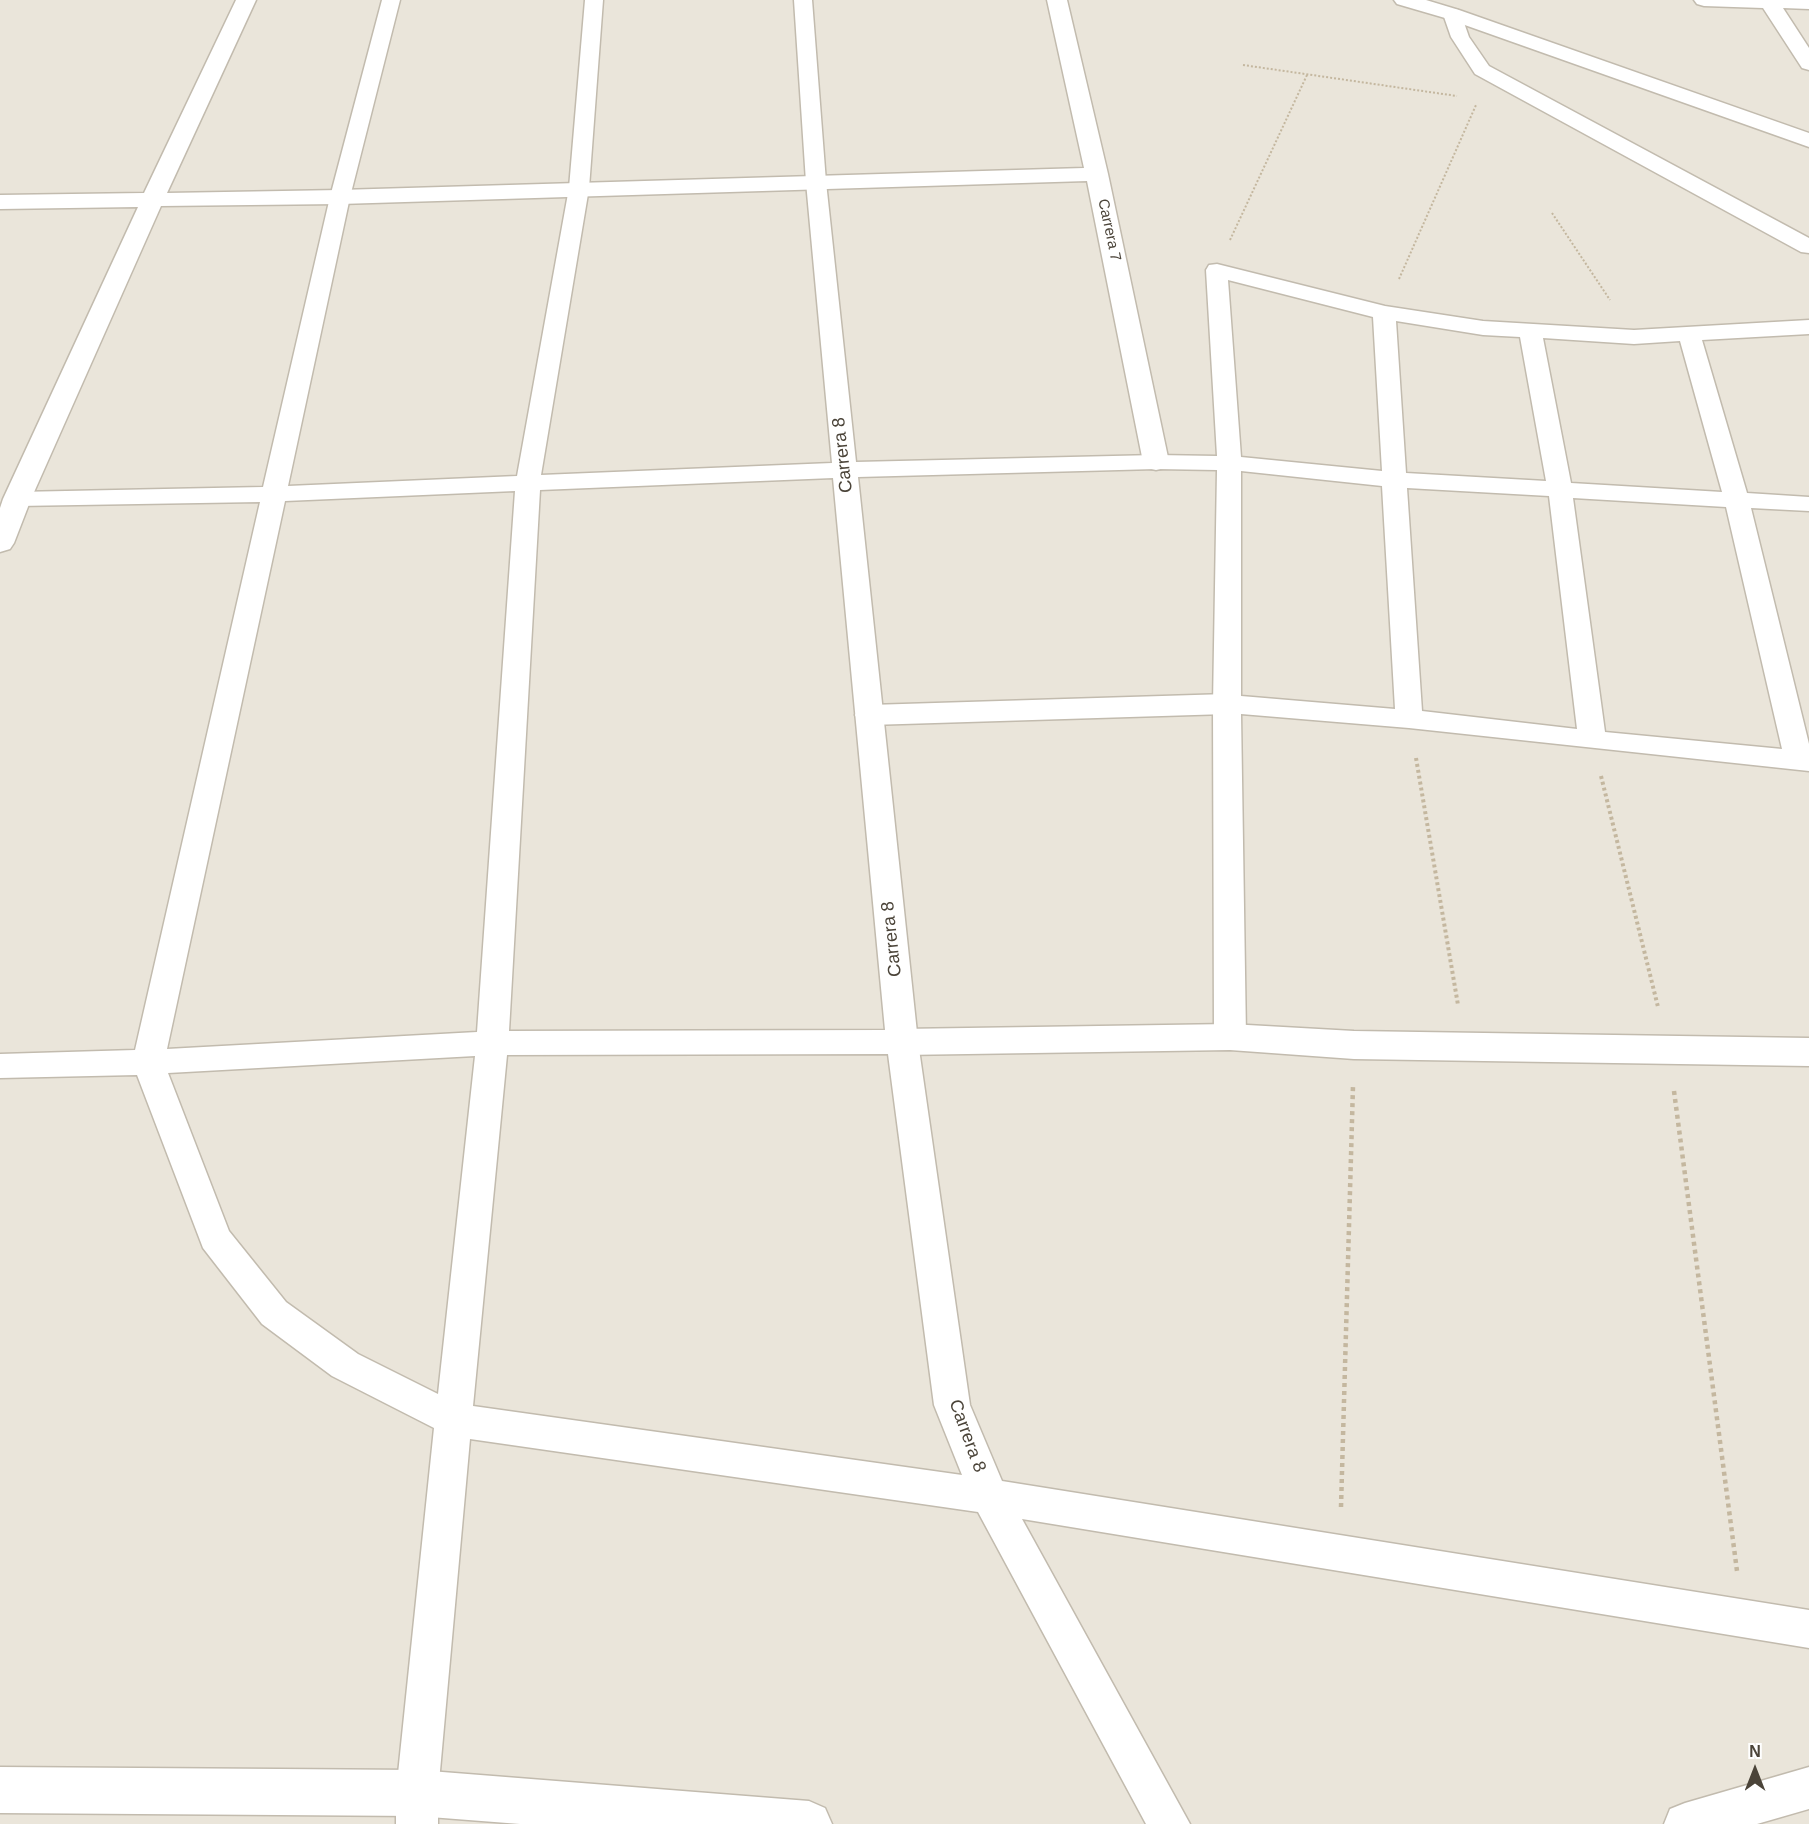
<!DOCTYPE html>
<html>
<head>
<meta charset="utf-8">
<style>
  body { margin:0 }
  #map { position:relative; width:1809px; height:1824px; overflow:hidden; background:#f6f3ec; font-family:Arial,sans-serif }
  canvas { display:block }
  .north { position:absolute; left:1725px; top:1740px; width:60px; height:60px; -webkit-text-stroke:4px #fff; paint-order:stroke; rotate:0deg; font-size:16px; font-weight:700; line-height:24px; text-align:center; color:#4b4439 }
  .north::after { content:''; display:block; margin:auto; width:21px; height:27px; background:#4b4439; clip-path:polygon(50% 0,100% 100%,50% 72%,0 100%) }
</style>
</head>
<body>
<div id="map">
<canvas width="1809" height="1824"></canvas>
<div class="north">N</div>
</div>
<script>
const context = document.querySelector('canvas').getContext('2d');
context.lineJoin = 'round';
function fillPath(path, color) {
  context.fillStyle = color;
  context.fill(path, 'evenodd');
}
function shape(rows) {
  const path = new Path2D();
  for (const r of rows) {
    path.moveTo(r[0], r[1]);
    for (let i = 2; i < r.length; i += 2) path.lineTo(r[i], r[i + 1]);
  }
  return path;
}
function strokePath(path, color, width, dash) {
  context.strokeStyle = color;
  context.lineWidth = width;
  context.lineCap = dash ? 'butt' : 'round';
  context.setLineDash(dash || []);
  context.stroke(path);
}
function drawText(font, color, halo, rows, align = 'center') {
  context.font = font + ' Arial,sans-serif';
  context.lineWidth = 5;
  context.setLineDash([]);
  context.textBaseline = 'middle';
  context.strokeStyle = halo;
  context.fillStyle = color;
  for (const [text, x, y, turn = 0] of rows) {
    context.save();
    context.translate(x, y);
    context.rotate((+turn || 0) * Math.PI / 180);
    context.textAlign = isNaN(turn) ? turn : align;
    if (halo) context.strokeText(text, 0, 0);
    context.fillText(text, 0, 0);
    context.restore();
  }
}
fillPath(shape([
  [0,0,1809,0,1809,1824,0,1824]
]), '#eae5da');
const lane = shape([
  [382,0,400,0,350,197,288,486,517,476,569,188,585,0,603,0,589,188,541,475,832,463,806,182,794,0,812,0,826,182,856,462,1156,455,1217,456,1206,270,1209,265,1217,264,1385,306,1483,321,1634,330,1809,320,1809,334,1702,340,1747,493,1809,497,1809,511,1751,508,1809,744,1809,771,1409,728,1241,714,1246,1037,1241,1046,1230,1049,1219,1046,1214,1037,1213,704,1217,470,1156,469,858,477,918,1042,970,1405,1002,1481,1809,1610,1809,1648,1022,1519,1190,1824,1146,1824,978,1512,470,1439,438,1793,438,1824,396,1824,396,1793,434,1428,332,1376,262,1324,203,1248,137,1075,0,1078,0,1054,135,1050,260,502,17,506,8,504,5,499,8,494,17,492,263,487,330,197,382,0],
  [1228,280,1373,317,1382,471,1241,457,1228,280],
  [1396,321,1483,335,1520,337,1546,481,1406,473,1396,321],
  [1543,338,1634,344,1680,341,1722,492,1571,483,1543,338],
  [1241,471,1382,486,1395,709,1241,696,1241,471],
  [833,478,885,1030,509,1031,540,490,833,478],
  [1407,488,1549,496,1577,729,1422,711,1407,488],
  [515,491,477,1032,167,1049,285,501,515,491],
  [1573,498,1726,507,1782,749,1605,732,1573,498],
  [888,1054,934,1405,962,1475,473,1406,507,1055,888,1054],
  [475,1056,438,1394,358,1354,286,1302,229,1231,168,1073,475,1056],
  [1452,9,1458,10,1461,14,1469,37,1489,66,1809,238,1809,253,1801,252,1475,74,1451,37,1443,14,1446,10,1452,9],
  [1809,1767,1809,1809,1757,1824,1664,1824,1670,1809,1685,1803,1809,1767]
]);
const street = shape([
  [236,0,256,0,167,193,340,190,1084,168,1047,0,1067,0,1108,174,1169,462,1165,468,1156,470,1147,468,1143,462,1087,181,340,204,161,206,31,499,14,543,10,549,0,552,0,508,3,499,138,207,0,209,0,195,144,193,236,0],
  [1394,0,1426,0,1459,10,1809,133,1809,147,1445,18,1397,4,1394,0],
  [1694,0,1809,0,1809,9,1783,8,1809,48,1809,70,1802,68,1763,8,1704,6,1697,4,1694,0],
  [1227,694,1238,697,1242,704,1238,711,1227,714,870,725,859,722,855,715,859,708,870,705,1227,694],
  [1230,1024,1354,1031,1809,1038,1809,1066,1354,1059,1230,1050,902,1055,890,1052,885,1042,890,1032,902,1029,1230,1024],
  [0,1767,417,1770,809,1801,825,1808,832,1824,520,1824,417,1816,0,1813,0,1767]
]);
strokePath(lane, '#c2bbae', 3);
strokePath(street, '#c2bbae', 3);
strokePath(shape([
  [1243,65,1457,96],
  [1552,213,1610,300],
  [1230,240,1307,75],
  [1399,279,1476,105]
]), '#c4b79f', 2, [2, 2]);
strokePath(shape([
  [1416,758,1458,1005],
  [1601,776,1658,1007]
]), '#c4b79f', 4, [3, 3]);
strokePath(shape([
  [1674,1091,1737,1571],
  [1341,1507,1353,1086]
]), '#c4b79f', 4.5, [4, 4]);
fillPath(lane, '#fff');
fillPath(street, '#fff');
drawText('15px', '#4b4439', '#fff', [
  ["Carrera 7",1109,230,78]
]);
drawText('18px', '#4b4439', '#fff', [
  ["Carrera 8",843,455,-96],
  ["Carrera 8",892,939,-96],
  ["Carrera 8",967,1436,70]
]);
</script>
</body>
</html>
